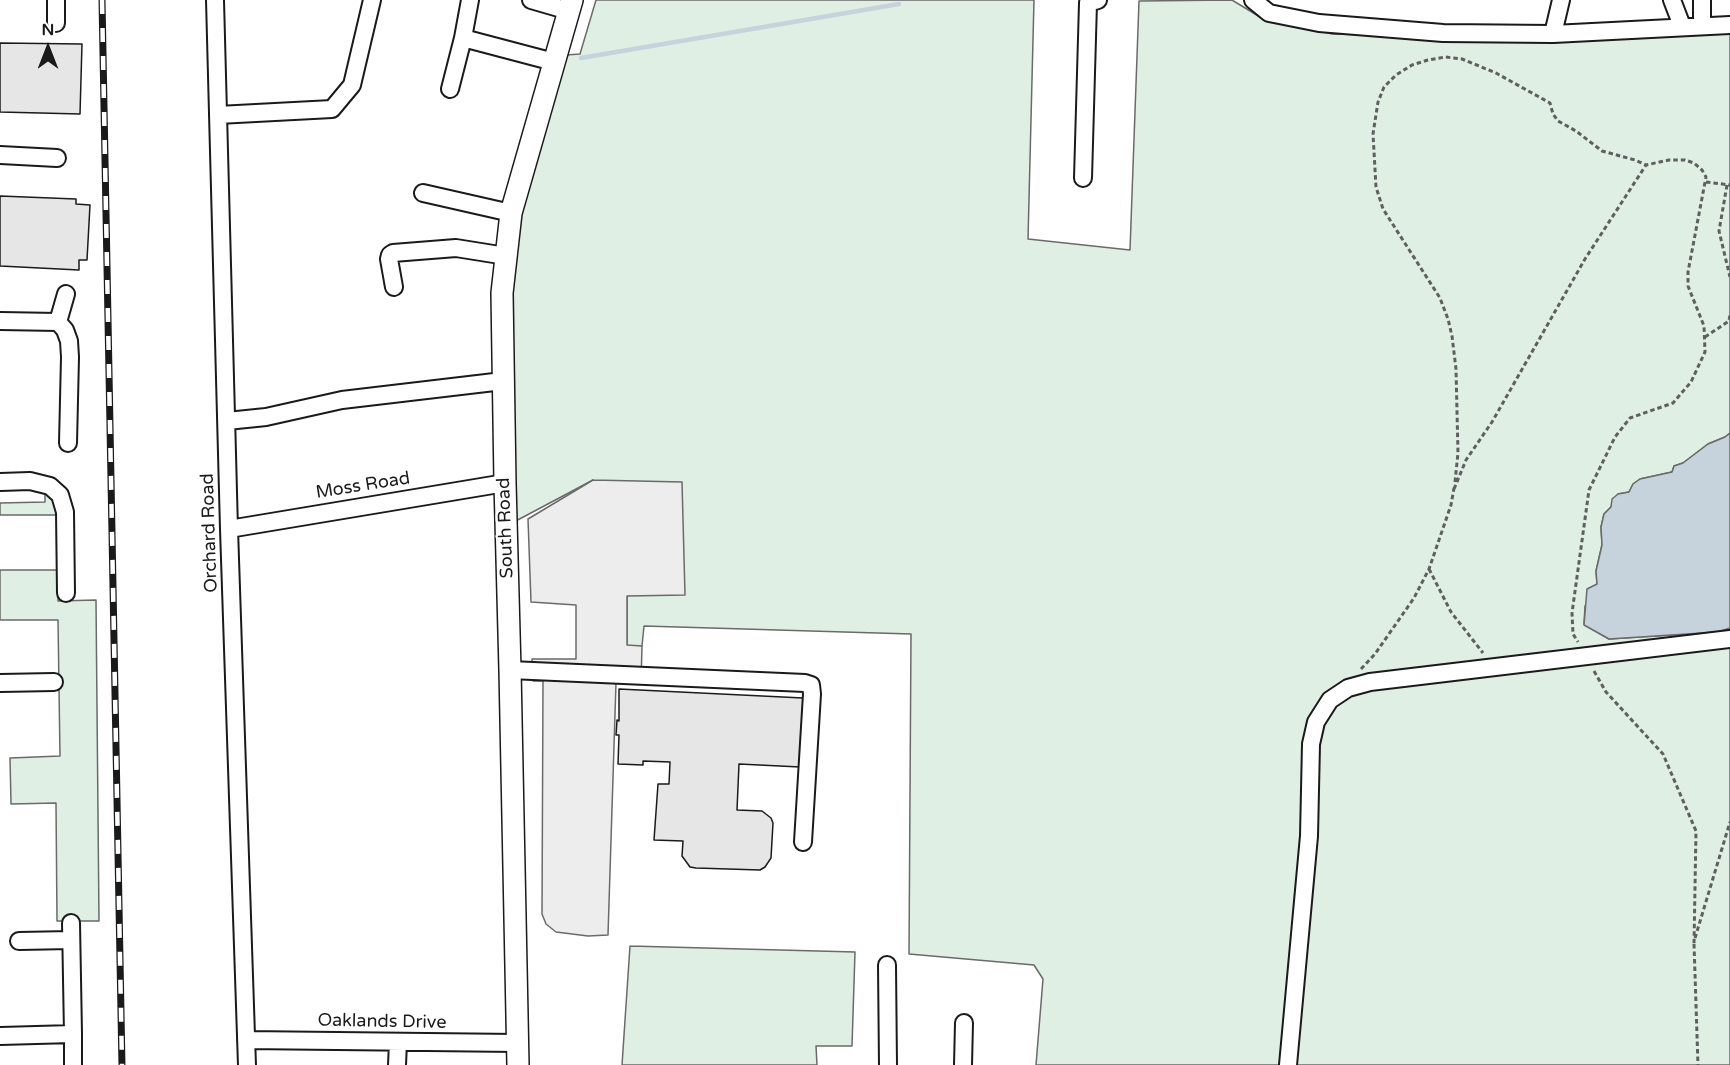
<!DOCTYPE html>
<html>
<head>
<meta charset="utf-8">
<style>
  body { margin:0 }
  #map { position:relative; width:1730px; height:1065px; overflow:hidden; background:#fff; font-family:"Varela Round",sans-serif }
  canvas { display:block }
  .north { position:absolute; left:18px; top:18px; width:60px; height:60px; -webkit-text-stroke:4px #fff; paint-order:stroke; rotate:0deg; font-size:16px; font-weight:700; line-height:24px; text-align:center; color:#1a1a1a }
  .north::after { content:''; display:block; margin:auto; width:21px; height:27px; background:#1a1a1a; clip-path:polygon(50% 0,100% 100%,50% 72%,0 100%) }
</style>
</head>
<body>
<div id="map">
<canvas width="1730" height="1065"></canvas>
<div class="north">N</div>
</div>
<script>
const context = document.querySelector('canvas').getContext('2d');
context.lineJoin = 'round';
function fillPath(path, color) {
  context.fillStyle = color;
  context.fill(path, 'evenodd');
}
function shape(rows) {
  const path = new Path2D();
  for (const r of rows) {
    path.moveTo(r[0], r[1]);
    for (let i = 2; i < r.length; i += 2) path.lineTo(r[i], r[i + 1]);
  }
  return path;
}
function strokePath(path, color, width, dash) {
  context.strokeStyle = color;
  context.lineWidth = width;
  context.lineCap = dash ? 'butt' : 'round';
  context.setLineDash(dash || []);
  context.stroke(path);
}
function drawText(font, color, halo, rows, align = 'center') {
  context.font = font + ' "Varela Round",sans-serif';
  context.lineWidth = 4.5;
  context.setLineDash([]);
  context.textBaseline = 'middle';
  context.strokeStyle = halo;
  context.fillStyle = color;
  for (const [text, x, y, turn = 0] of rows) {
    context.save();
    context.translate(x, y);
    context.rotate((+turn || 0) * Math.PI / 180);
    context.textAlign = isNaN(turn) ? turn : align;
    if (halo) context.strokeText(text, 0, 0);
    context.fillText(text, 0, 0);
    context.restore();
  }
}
const green = shape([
  [596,0,1034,0,1028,239,1130,250,1139,1,1232,0,1260,17,1332,34,1381,35,1730,30,1730,433,1725,437,1708,444,1683,463,1674,466,1672,472,1640,479,1633,484,1629,492,1618,494,1611,507,1604,514,1601,527,1602,545,1596,571,1597,584,1585,606,1584,624,1609,639,1718,632,1730,628,1730,1065,1036,1065,1043,979,1034,965,909,954,911,634,644,626,642,646,627,646,627,596,593,480,512,523,507,348,516,226,566,55,580,54,596,0],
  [45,492,53,499,60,515,0,515,0,503,45,502,45,492],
  [0,570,57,570,58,601,96,600,99,921,57,921,56,803,11,804,10,758,60,756,58,620,0,620,0,570],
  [630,946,855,952,852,1046,816,1046,817,1065,622,1065,630,946]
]);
fillPath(green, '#e0efe3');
strokePath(green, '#6a6a6a', 1.5);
const parking = shape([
  [593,480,682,482,685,595,627,596,627,645,642,646,641,683,616,683,608,935,588,936,556,932,546,924,542,914,543,681,533,681,532,659,576,659,576,605,531,602,528,519,593,480]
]);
fillPath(parking, '#ededed');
strokePath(parking, '#6a6a6a', 1.5);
const water = shape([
  [1730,433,1730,628,1718,632,1609,639,1584,625,1587,589,1597,584,1596,571,1602,545,1601,527,1604,514,1611,507,1612,499,1618,494,1629,492,1633,484,1640,479,1672,472,1674,466,1683,463,1708,444,1725,437,1730,433]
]);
fillPath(water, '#c6d2dc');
strokePath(water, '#6a6a6a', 1.5);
strokePath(shape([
  [581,58,899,4]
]), '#c6d2dc', 4.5);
const building = shape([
  [0,43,82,44,80,114,0,112,0,43],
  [0,196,76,199,76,204,90,205,87,260,79,260,79,270,0,266,0,196],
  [619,689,803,698,800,767,739,764,737,810,762,811,771,818,773,823,771,858,765,867,760,870,696,868,690,867,682,856,683,841,654,840,658,784,669,784,670,762,643,761,643,765,618,764,619,735,616,735,617,720,619,721,619,689]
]);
fillPath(building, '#e6e6e6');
strokePath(building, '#1a1a1a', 1.5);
const minor = shape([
  [56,0,56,23],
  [215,0,229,529,247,1065],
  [470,0,463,38,554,62],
  [531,0,569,11],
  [1253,0,1269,13,1319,23,1443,33,1553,34,1730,25],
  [1672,0,1682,26],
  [1702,0,1702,25],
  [1553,34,1561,0],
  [450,89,463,38],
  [218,115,332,109,352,85,372,0],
  [0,155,57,158],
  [1083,178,1088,3,1098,0],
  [423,193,511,213],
  [394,287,389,259,390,255,393,253,456,248,506,256],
  [0,321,58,322,66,294],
  [58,322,65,330,69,341,70,357,68,443],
  [227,421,266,417,342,400,503,381],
  [0,482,30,481,50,486,60,495,65,512,66,593],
  [229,529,505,483],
  [510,670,805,683,811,685,812,694,803,842],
  [0,683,54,682],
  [71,923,73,1034],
  [19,941,71,940],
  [887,965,888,1065],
  [0,1036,73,1034,73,1065],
  [246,1040,517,1043],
  [397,1065,398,1042],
  [963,1065,964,1023],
  [1288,1065,1309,836,1311,744,1316,722,1330,700,1348,688,1370,682,1730,639]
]);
const major = shape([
  [518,1065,510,670,505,483,502,293,511,213,572,0]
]);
strokePath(minor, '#1a1a1a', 20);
strokePath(major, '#1a1a1a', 24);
strokePath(shape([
  [1706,182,1730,185],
  [1727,185,1719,231,1730,277],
  [1705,337,1729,321,1730,315],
  [1455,482,1458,453,1456,369,1452,336,1448,319,1440,298,1383,209,1376,187,1373,134,1378,102,1384,87,1396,75,1412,65,1428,60,1445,57,1462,59,1496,73,1550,103,1553,114,1558,121,1576,131,1602,151,1635,160,1646,165],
  [1454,489,1466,460,1492,422,1585,259,1646,165,1669,160,1685,160,1694,163,1702,170,1706,177,1688,272,1688,286,1704,326,1705,352,1691,382,1673,403,1630,418,1615,437,1589,490,1572,613,1573,634,1578,642],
  [1429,569,1451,612,1483,653],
  [1361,669,1375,654,1414,598,1429,569,1451,505,1454,488],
  [1594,671,1606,692,1663,754,1696,831,1694,944],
  [1695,938,1730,822],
  [1694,944,1698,1065]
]), '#5f5f5f', 3, [4.5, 3]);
strokePath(minor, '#fff', 16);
strokePath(major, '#fff', 21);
const rail = shape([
  [102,0,122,1065]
]);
strokePath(rail, '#1a1a1a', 7);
strokePath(rail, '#fff', 4.5, [14]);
drawText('18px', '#1a1a1a', '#fff', [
  ["Moss Road",363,486,-9],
  ["South Road",506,528,-92],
  ["Orchard Road",210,533,-92],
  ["Oaklands Drive",382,1022,1]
]);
</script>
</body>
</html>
